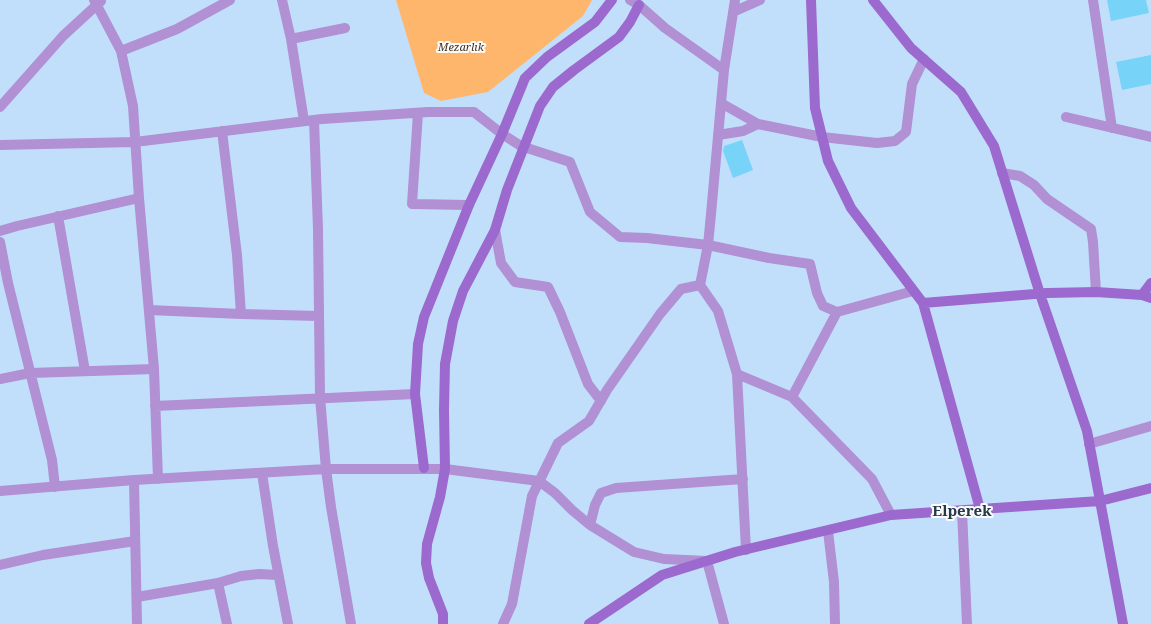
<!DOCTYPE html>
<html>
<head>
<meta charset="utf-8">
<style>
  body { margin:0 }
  canvas { display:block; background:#c1dffb }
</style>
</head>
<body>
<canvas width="1151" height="624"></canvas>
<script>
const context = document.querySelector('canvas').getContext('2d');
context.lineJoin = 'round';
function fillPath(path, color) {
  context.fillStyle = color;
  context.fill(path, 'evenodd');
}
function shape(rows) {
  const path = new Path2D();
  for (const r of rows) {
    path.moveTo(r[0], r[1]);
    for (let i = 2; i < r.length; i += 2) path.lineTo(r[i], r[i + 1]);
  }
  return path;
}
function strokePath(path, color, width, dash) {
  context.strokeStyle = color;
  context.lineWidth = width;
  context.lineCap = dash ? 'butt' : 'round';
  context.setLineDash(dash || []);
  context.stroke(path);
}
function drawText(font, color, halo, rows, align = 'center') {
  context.font = font + ' "Noto Serif",serif';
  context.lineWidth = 4;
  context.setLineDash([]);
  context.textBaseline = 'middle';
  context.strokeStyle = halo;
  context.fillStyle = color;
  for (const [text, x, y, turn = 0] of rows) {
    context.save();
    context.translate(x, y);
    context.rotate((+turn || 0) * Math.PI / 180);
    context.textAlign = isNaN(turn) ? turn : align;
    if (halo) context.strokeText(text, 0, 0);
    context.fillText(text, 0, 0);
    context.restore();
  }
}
fillPath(shape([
  [396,0,592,0,583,16,488,92,441,101,424,93]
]), '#feb66d');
fillPath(shape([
  [1107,0,1146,0,1149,13,1111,21],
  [1151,55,1151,84,1122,90,1116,62],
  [742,140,753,170,733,178,723,151,724,146]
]), '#77d3f7');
strokePath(shape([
  [94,0,121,51,133,106,139,198,154,369,158,479],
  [282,0,291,39,304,121],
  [630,0,639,5,665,28,724,70,711,214,708,245,700,285,718,311,737,374,746,550],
  [1093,0,1112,128],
  [733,12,760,0],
  [291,39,345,28],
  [121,51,177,29,230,0],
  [724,70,735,0],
  [721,103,758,124,822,137,877,143,895,141,906,132,912,84,924,59],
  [0,107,63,36,101,1],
  [418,113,412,204,469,205],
  [1066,117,1151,137],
  [314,120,318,229,320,397,326,469,331,507,351,624],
  [222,131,237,255,241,314],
  [718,135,743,131,758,124],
  [0,145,135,142,322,119,428,112,474,112,502,134,521,146,570,162,590,212,620,237,647,238,708,245,769,258,810,264,817,293,823,306,837,312,913,291],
  [1002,173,1020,176,1034,185,1047,199,1091,229,1093,242,1096,292],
  [58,216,85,371],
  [495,230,501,263,515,282,548,287,560,312,588,384,601,401],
  [0,231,17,226,139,198],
  [0,242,8,283,52,460,55,487],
  [149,310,241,314,319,316],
  [737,374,792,397,872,479,891,515],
  [0,379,30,373,154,369],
  [792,397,837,312],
  [155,406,415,394],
  [1089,444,1151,426],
  [262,473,273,546,288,624],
  [134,480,137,624],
  [0,491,134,480,326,469,445,469,539,481,555,493,572,510,590,525,634,552,664,559,707,561,724,624],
  [962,511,967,624],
  [590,525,595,505,601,493,616,488,743,479],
  [828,531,834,582,835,624],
  [0,565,43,555,135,541],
  [218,583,241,576,259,574,278,575],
  [137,597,218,583,227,624],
  [503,624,512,604,532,496,558,443,589,421,607,390,660,314,681,289,700,285]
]), '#b190d4', 10);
strokePath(shape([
  [811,0,815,108,828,161,851,208,923,303,980,509],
  [873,0,911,48,961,92,994,146,1040,294,1087,431,1123,624],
  [1142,295,1151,283],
  [923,303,1047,293,1096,292,1142,295,1151,298],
  [424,468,415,394,418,344,424,317,469,205,502,134,525,78,547,57,595,22,612,0],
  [443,624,443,614,429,578,426,563,427,544,440,497,445,469,444,410,445,364,453,321,463,291,495,230,507,190,540,106,553,87,574,70,619,37,630,22,639,5],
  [589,624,662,575,735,552,891,515,1100,501,1151,488]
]), '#9c69ce', 10);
drawText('italic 11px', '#42301e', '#fcfcfc', [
  ["Mezarlık",461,48]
]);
drawText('bold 15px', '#24394b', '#fcfcfc', [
  ["Elperek",962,512]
]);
</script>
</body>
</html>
